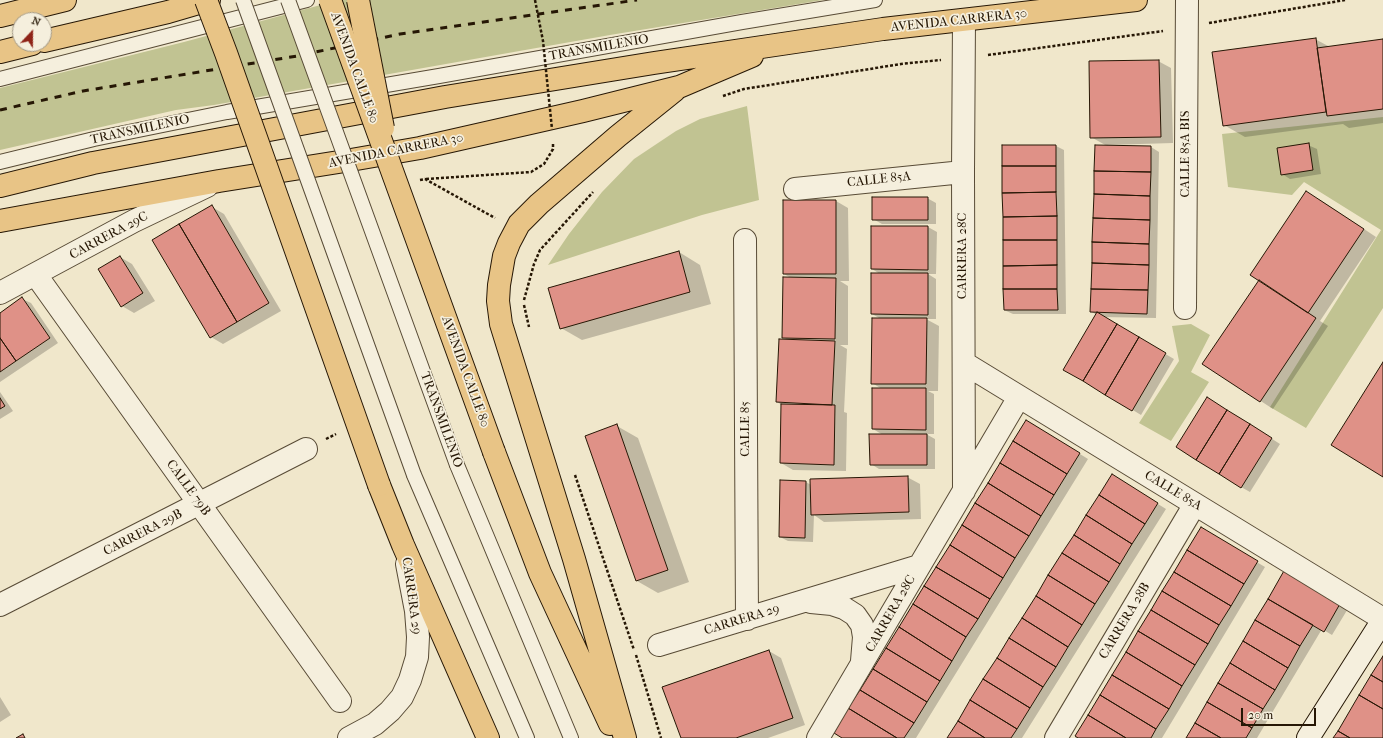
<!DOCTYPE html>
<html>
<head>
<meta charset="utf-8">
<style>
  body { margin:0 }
  #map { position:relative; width:1383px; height:738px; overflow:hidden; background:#f0e7cb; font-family:"IM FELL French Canon",serif }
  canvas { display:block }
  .north { position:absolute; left:12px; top:12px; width:40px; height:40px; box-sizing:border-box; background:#f5efdd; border:1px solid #a29987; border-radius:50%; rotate:22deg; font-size:11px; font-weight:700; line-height:16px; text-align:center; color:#261705 }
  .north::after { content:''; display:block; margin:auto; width:14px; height:18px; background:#8f2418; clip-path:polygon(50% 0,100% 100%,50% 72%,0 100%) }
  .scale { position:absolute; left:1241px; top:708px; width:75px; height:18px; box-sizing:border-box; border:2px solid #261705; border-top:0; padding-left:5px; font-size:12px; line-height:14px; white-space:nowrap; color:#261705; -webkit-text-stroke:3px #f5efdd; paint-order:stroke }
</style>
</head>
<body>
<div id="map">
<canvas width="1383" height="738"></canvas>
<div class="north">N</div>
<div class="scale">20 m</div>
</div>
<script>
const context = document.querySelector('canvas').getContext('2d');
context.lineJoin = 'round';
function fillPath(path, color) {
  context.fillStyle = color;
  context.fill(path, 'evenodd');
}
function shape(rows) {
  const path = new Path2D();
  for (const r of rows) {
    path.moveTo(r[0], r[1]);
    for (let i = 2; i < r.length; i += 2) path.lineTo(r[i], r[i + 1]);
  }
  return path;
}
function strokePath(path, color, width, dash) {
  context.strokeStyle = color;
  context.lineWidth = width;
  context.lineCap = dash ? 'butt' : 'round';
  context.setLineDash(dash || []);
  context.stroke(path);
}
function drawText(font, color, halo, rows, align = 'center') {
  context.font = font + ' "IM FELL French Canon",serif';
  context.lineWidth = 3.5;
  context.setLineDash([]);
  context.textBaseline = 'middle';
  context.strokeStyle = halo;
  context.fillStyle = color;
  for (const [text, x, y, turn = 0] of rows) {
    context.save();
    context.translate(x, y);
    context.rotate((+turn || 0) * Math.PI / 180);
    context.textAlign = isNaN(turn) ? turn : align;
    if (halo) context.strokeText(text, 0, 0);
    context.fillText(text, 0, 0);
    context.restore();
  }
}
fillPath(shape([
  [339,0,823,0,610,35,214,105,176,110,0,150,0,88,184,42],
  [747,106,759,200,702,215,548,265,569,234,602,192,634,159,676,131,700,119],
  [1383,117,1383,308,1306,428,1270,407,1381,230,1304,182,1292,195,1228,187,1222,134],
  [1191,324,1210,335,1191,372,1209,382,1171,441,1139,423,1179,361,1172,326]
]), '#c1c392');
fillPath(shape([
  [1315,39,1330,47,1383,40,1383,123,1349,128,1343,124,1245,137,1224,125],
  [1158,61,1171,68,1173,143,1108,145,1108,146,1151,147,1159,152,1156,318,1102,317,1174,359,1141,415,1065,369,1097,315,1092,312,1107,146,1091,137],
  [1308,145,1317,149,1321,174,1290,179,1282,174],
  [1056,146,1064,150,1066,314,1013,314,1004,310],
  [927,198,936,203,936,224,882,224,873,219],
  [1319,199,1376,237,1320,321,1328,326,1273,409,1204,364],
  [836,201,848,208,849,281,840,281,848,286,848,345,840,345,847,349,844,412,847,413,846,471,793,470,781,463,782,405,777,402,788,340,783,337,791,278,784,274],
  [212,207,224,214,281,311,223,344,211,337],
  [872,227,928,227,937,232,936,274,928,274,936,279,936,319,926,319,939,326,938,391,928,391,934,394,934,434,926,434,935,439,935,469,879,469,871,464,883,435,873,429,882,389,872,383,881,319,872,314,880,274,872,269],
  [679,252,700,265,711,304,582,340,561,328],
  [120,257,132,264,155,301,134,313,122,306],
  [22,299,31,303,58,343,0,382,0,314],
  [0,392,13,411,0,419],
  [1216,403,1280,444,1250,492,1241,487],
  [617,426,638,438,689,582,658,593,637,581],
  [1035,426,1088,459,916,738,844,738],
  [907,477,920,484,921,519,824,522,814,515,813,542,788,541,780,537,806,482,811,485],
  [1121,481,1166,509,1022,738,948,738],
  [1201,529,1265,567,1162,738,1075,738],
  [1286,570,1349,607,1332,635,1322,629,1257,738,1187,738],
  [769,651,781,658,805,725,768,738,682,738],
  [0,697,11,715,0,722]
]), '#0003');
const building = shape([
  [1316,38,1326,112,1223,126,1212,52,1316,38],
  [1383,39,1383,109,1327,116,1317,48,1383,39],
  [1159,60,1161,137,1090,138,1089,61,1159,60],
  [1309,143,1313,170,1281,175,1277,148,1309,143],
  [1002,145,1056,145,1056,166,1002,166,1002,145],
  [1095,145,1151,146,1151,172,1094,171,1095,145],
  [1002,166,1056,166,1056,192,1002,193,1002,166],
  [1094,171,1151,172,1150,196,1094,194,1094,171],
  [1306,191,1364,229,1308,313,1250,275,1306,191],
  [1056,192,1057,216,1003,217,1002,193,1056,192],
  [1094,194,1150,196,1150,220,1093,218,1094,194],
  [872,197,928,197,928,220,872,220,872,197],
  [783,200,836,200,836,274,783,274,783,200],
  [212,205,269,303,237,322,179,224,212,205],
  [1057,216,1057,240,1003,240,1003,217,1057,216],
  [1093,218,1150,220,1149,244,1092,242,1093,218],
  [179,224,237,322,210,338,152,240,179,224],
  [871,226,928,226,928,270,871,269,871,226],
  [1003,240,1057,240,1057,265,1003,266,1003,240],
  [1092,242,1149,244,1149,265,1092,263,1092,242],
  [679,251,690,292,560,329,548,288,679,251],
  [120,256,143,293,121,307,98,269,120,256],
  [1092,263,1149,265,1148,290,1091,289,1092,263],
  [1057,265,1057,289,1003,289,1003,266,1057,265],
  [871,273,928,273,928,315,871,314,871,273],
  [783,277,836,278,835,339,782,338,783,277],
  [1259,280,1316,318,1260,402,1202,364,1259,280],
  [1003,289,1057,289,1058,310,1004,310,1003,289],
  [1091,289,1148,290,1147,314,1090,312,1091,289],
  [22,297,50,338,16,361,0,338,0,313,22,297],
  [1097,312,1117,324,1083,381,1063,370,1097,312],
  [872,318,927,318,926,384,871,384,872,318],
  [1117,324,1139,337,1105,395,1083,381,1117,324],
  [1139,337,1166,353,1132,411,1105,395,1139,337],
  [0,338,16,361,0,372,0,338],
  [779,339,835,341,832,405,776,402,779,339],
  [1383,362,1383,477,1331,445,1383,362],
  [872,388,926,388,926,430,872,429,872,388],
  [1207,397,1227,410,1196,460,1176,447,1207,397],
  [0,398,5,406,0,409,0,398],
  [781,404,835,405,834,465,780,463,781,404],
  [1227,410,1250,424,1219,474,1196,460,1227,410],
  [1026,420,1080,453,1067,474,1013,441,1026,420],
  [617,424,668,570,636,581,585,436,617,424],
  [1250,424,1272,438,1241,488,1219,474,1250,424],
  [869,434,927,434,927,465,870,465,869,434],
  [1013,441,1067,474,1054,495,1000,463,1013,441],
  [1000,463,1054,495,1041,516,988,483,1000,463],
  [1112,474,1158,503,1145,524,1099,495,1112,474],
  [908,476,909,512,811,515,810,479,908,476],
  [780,480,806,481,805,538,779,537,780,480],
  [988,483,1041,516,1029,536,975,503,988,483],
  [1099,495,1145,524,1132,544,1086,515,1099,495],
  [975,503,1029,536,1015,558,962,525,975,503],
  [1086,515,1132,544,1120,564,1074,535,1086,515],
  [962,525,1015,558,1003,578,950,545,962,525],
  [1201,527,1258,561,1244,584,1187,550,1201,527],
  [1074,535,1120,564,1109,582,1062,553,1074,535],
  [950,545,1003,578,990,599,936,567,950,545],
  [1187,550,1244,584,1231,606,1174,572,1187,550],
  [1062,553,1109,582,1095,604,1048,575,1062,553],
  [936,567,990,599,978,619,924,586,936,567],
  [1285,569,1341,602,1324,632,1268,599,1285,569],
  [1174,572,1231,606,1219,625,1162,591,1174,572],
  [1048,575,1095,604,1082,625,1036,596,1048,575],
  [924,586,978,619,966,637,913,604,924,586],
  [1162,591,1219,625,1208,644,1151,610,1162,591],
  [1036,596,1082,625,1068,647,1022,618,1036,596],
  [1268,599,1313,625,1300,646,1255,620,1268,599],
  [913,604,966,637,952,661,899,627,913,604],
  [1151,610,1208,644,1195,665,1138,631,1151,610],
  [1022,618,1068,647,1056,667,1009,638,1022,618],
  [1255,620,1300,646,1288,668,1243,641,1255,620],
  [899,627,952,661,940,681,886,648,899,627],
  [1138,631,1195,665,1182,686,1126,652,1138,631],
  [1009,638,1056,667,1043,687,997,658,1009,638],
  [1243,641,1288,668,1275,690,1230,663,1243,641],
  [886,648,940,681,927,702,873,669,886,648],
  [769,650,793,718,736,738,681,738,662,687,769,650],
  [1126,652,1182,686,1169,709,1112,675,1126,652],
  [1383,656,1383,682,1371,675,1383,656],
  [997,658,1043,687,1030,708,983,679,997,658],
  [1230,663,1275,690,1263,709,1218,683,1230,663],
  [873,669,927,702,914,723,860,690,873,669],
  [1112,675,1169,709,1156,729,1100,695,1112,675],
  [1371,675,1383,682,1383,709,1359,695,1371,675],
  [983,679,1030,708,1017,729,970,700,983,679],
  [1218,683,1263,709,1252,728,1207,702,1218,683],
  [860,690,914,723,904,738,897,738,848,708,860,690],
  [1100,695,1156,729,1151,738,1126,738,1088,715,1100,695],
  [1359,695,1383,709,1383,738,1350,738,1338,731,1359,695],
  [970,700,1017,729,1011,738,985,738,958,721,970,700],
  [1207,702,1252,728,1246,738,1221,738,1195,723,1207,702],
  [848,708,897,738,842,738,834,733,848,708],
  [1088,715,1126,738,1078,738,1075,736,1088,715],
  [958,721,985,738,947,738,958,721],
  [1195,723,1221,738,1186,738,1195,723],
  [1338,731,1350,738,1333,738,1338,731],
  [23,734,25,738,16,738,23,734]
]);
fillPath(building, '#df9187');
strokePath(building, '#261705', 1);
const lane = shape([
  [0,79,307,0],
  [0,162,94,139,227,112,439,76,742,22,875,0],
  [457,465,571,738],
  [414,475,527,738]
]);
const street = shape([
  [795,189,963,172],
  [745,240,747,619],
  [36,275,340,701],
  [0,293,134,221,207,186],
  [1185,308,1187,0],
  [964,363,1383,619],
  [964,491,963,172,964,20],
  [811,602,832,604,844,608,855,615,862,625,864,637,862,661],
  [0,605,306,449],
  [659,645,919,566],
  [349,738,375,724,390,711,402,697,410,680,417,657,418,637,416,611,407,564],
  [818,738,1019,397],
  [1056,738,1195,504]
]);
const secondary = shape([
  [1308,738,1383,620]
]);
const highway = shape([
  [0,16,65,0],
  [44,41,168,12,209,0],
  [0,52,32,44],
  [0,186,93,163,445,97,654,63,883,29,1136,0],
  [0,221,219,181,345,161,420,148,583,111,679,87,752,56],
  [494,452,540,573,610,724],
  [379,485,403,545,488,738],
  [625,738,574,559,501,324,498,301,499,285,504,256,509,243,519,224,539,204,618,136,674,91]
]);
strokePath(lane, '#584b36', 16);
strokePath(street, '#584b36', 24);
strokePath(secondary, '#261705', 24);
strokePath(highway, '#261705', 24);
strokePath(shape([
  [1209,23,1345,0],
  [988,55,1163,31],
  [723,96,744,89,901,64,941,60],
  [426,179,531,172,544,164,553,149,553,142],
  [420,180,425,179,495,218],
  [524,300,534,264,540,250,593,192],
  [524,305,529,327],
  [326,439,336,434],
  [575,475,634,650],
  [636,655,661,738]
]), '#261705', 2.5, [3, 2]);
strokePath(lane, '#f5efdd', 14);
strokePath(street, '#f5efdd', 22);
strokePath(secondary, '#f5efdd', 22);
strokePath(highway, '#e8c486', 22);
strokePath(shape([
  [0,110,83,91,297,56,400,34,637,0]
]), '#261705', 3, [7, 7]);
const laneBridge = shape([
  [243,0,414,475],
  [288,0,457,465]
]);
const primaryBridge = shape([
  [358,0,383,128]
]);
const highwayBridge = shape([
  [206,0,226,53,379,485],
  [330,0,494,452]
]);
strokePath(laneBridge, '#584b36', 16, []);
strokePath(primaryBridge, '#261705', 24, []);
strokePath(highwayBridge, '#261705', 24, []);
strokePath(shape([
  [535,0,543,41,552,129]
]), '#261705', 2.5, [3, 2]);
strokePath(laneBridge, '#f5efdd', 14);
strokePath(primaryBridge, '#e8c486', 22);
strokePath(highwayBridge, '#e8c486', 22);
drawText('13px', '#261705', '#f5efdd', [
  ["AVENIDA CARRERA 30",959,21,-6],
  ["TRANSMILENIO",599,48,-10],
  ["AVENIDA CALLE 80",354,68,70],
  ["TRANSMILENIO",140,130,-12],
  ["AVENIDA CARRERA 30",396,151,-11],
  ["CALLE 85A BIS",1186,154,-90],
  ["CALLE 85A",879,180,-6],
  ["CARRERA 29C",109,236,-28],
  ["CARRERA 28C",963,256,-90],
  ["AVENIDA CALLE 80",465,372,70],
  ["TRANSMILENIO",441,420,70],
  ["CALLE 85",746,429,-90],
  ["CALLE 79B",188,488,54],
  ["CALLE 85A",1173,491,31],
  ["CARRERA 29B",143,533,-27],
  ["CARRERA 29",411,596,82],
  ["CARRERA 28C",891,614,-60],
  ["CARRERA 29",742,620,-17],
  ["CARRERA 28B",1125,621,-59]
]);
</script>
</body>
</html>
